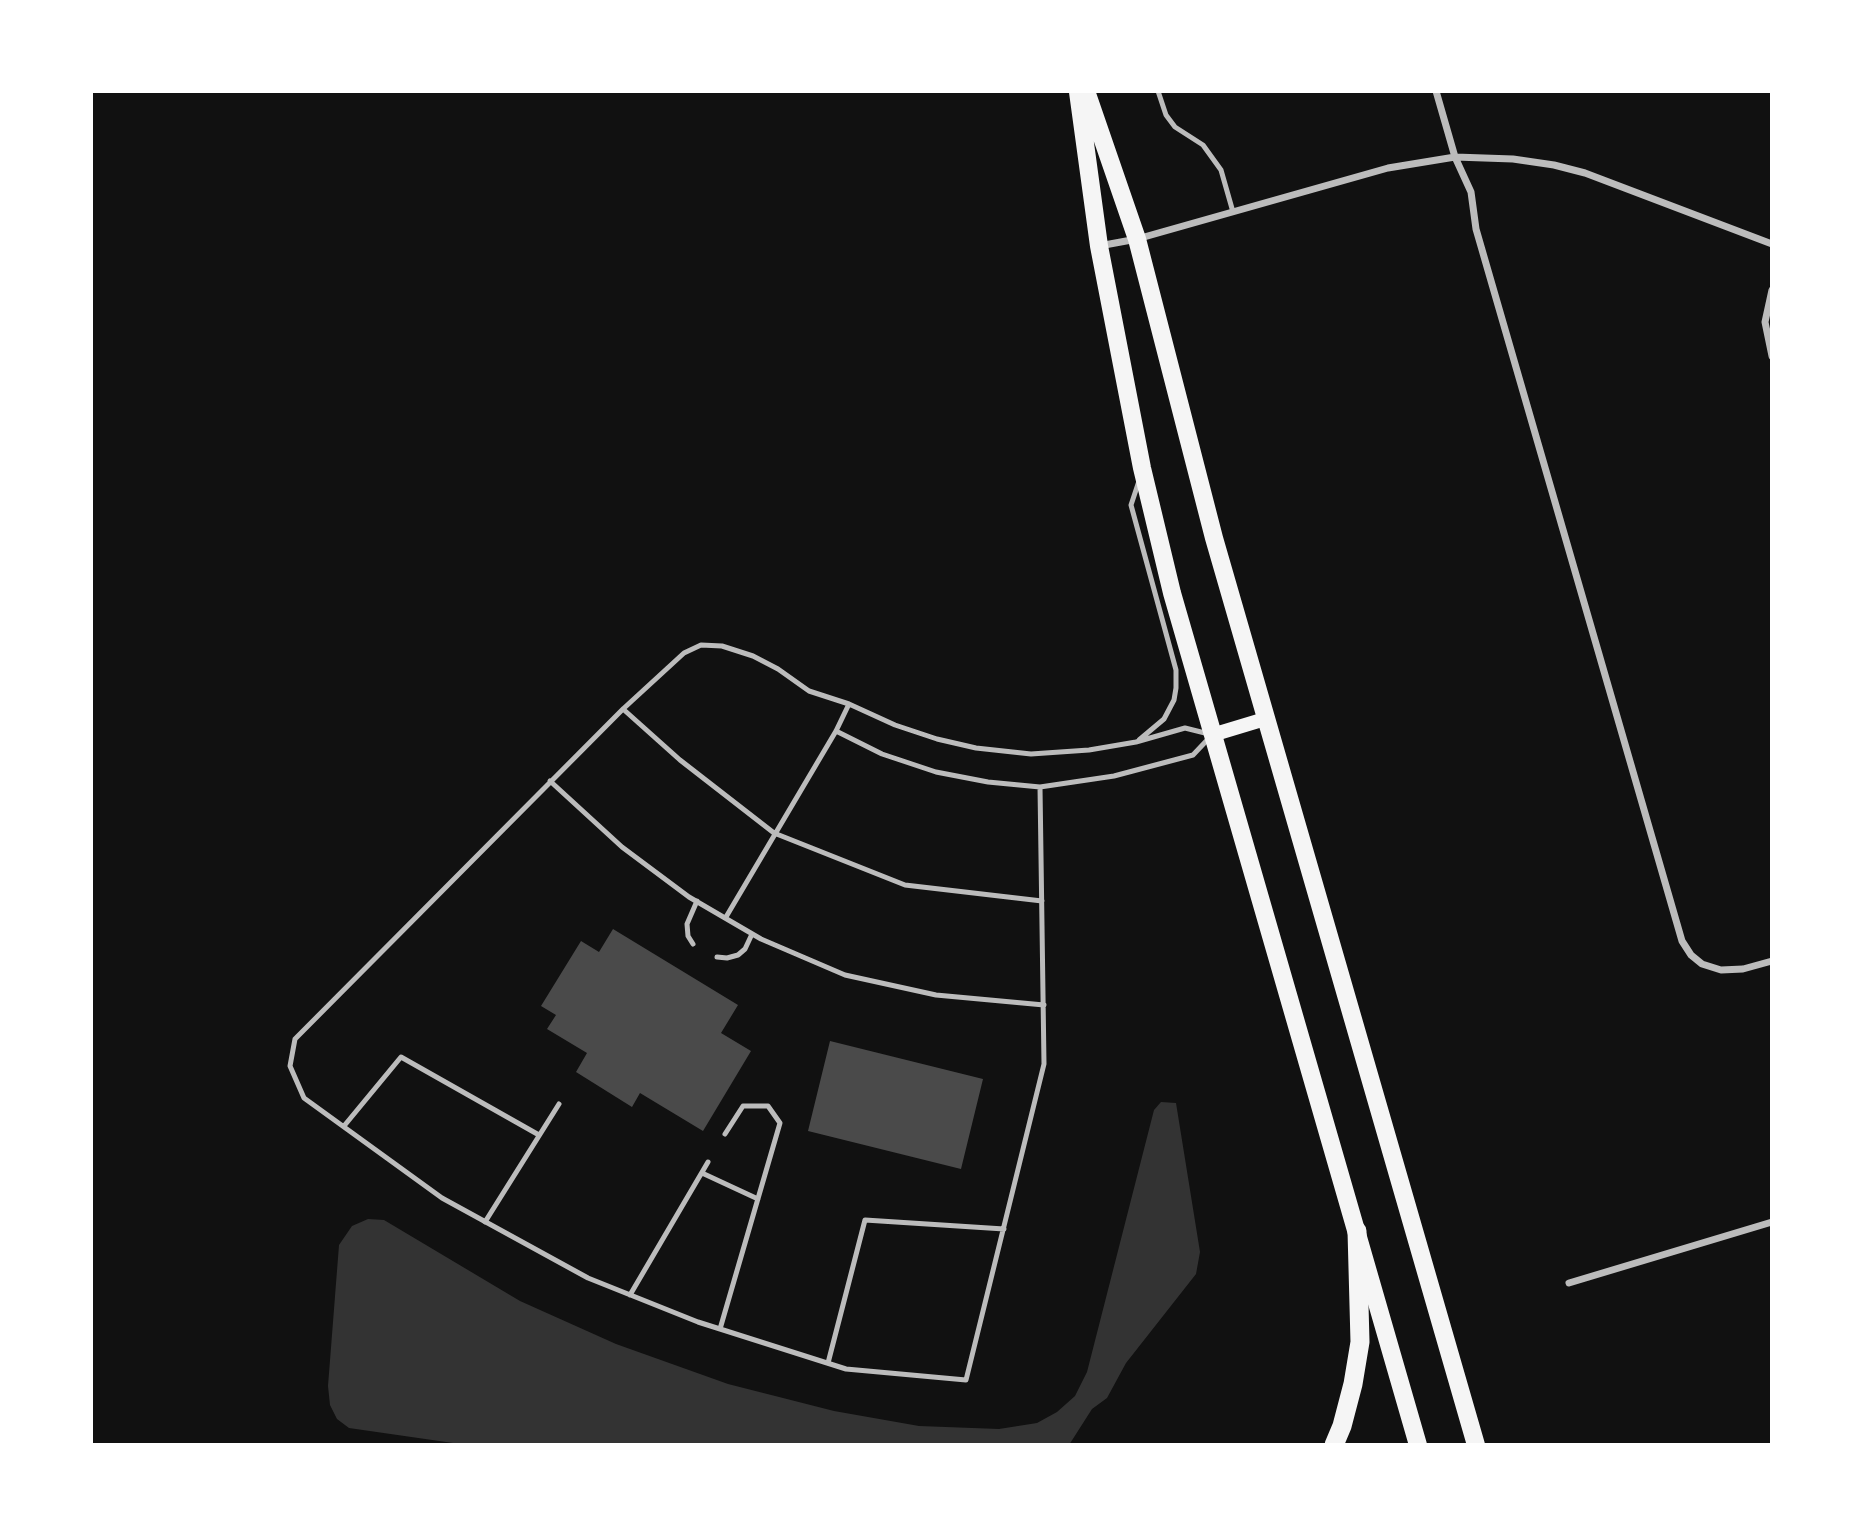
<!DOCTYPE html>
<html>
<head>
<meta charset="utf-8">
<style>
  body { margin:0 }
  #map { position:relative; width:1863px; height:1536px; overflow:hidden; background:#111; font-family:"Sofia Sans Condensed",sans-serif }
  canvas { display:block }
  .frame { position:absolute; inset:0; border:93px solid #fff; pointer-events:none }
</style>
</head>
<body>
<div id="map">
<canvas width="1863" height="1536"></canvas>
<div class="frame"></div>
</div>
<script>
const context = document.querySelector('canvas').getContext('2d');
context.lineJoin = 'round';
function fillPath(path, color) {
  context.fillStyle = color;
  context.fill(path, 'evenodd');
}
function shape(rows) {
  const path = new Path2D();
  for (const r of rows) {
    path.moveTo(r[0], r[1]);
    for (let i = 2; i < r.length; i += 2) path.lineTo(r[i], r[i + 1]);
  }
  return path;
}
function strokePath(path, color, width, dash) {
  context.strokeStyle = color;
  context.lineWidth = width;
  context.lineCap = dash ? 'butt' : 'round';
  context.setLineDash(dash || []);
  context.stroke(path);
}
fillPath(shape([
  [1161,1102,1176,1103,1200,1252,1196,1274,1126,1363,1107,1398,1092,1409,1069,1445,453,1443,349,1428,337,1419,330,1405,328,1386,339,1245,352,1226,368,1219,384,1220,520,1301,616,1344,728,1384,834,1411,919,1426,999,1429,1037,1423,1057,1412,1075,1396,1087,1372,1154,1110]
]), '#333');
fillPath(shape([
  [613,929,738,1005,721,1033,751,1051,703,1131,640,1093,632,1107,576,1072,587,1053,547,1029,556,1015,541,1006,581,941,599,952],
  [830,1041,983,1079,961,1169,808,1131]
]), '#4a4a4a');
strokePath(shape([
  [1158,91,1166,115,1175,127,1203,145,1221,170,1233,212],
  [623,709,680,760,774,833,905,885,1042,901],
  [836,731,882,754,936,772,988,782,1040,787,1114,776,1193,755,1210,737],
  [1139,740,1164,719,1174,700,1176,688,1176,670,1131,505,1139,481],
  [550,781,622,847,689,897,761,939,845,975,936,995,1044,1005],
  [1040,787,1044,1064,966,1380,846,1369,698,1322,588,1278,442,1198,304,1098,290,1066,295,1039,623,709,684,653,701,645,722,646,753,656,778,669,809,691,849,704,895,725,937,739,976,748,1031,754,1089,750,1136,742,1185,728,1209,734],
  [726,917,836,731,849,704],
  [693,944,688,936,687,924,697,901],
  [717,957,727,958,738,955,745,949,752,934],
  [344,1126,401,1057,539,1135],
  [702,1173,758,1199],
  [485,1222,559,1104],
  [630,1295,708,1162],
  [720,1329,780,1123,768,1106,743,1106,725,1134],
  [828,1363,865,1220,1004,1229]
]), '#bcbcbc', 5);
strokePath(shape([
  [1436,91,1455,157,1471,192,1476,229,1682,941,1691,955,1702,964,1721,970,1743,969,1772,961],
  [1099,246,1137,239,1388,168,1455,157,1513,159,1554,165,1585,173,1772,244],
  [1772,290,1765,322,1772,356],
  [1569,1283,1772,1222]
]), '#bcbcbc', 7);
strokePath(shape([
  [1212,735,1265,719]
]), '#f5f5f5', 14);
strokePath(shape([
  [1086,91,1137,239,1214,538,1476,1445],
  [1078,92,1099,246,1142,468,1172,593,1418,1445]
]), '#f5f5f5', 18);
strokePath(shape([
  [1334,1445,1342,1426,1353,1384,1360,1342,1357,1231]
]), '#f5f5f5', 19);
</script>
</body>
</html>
